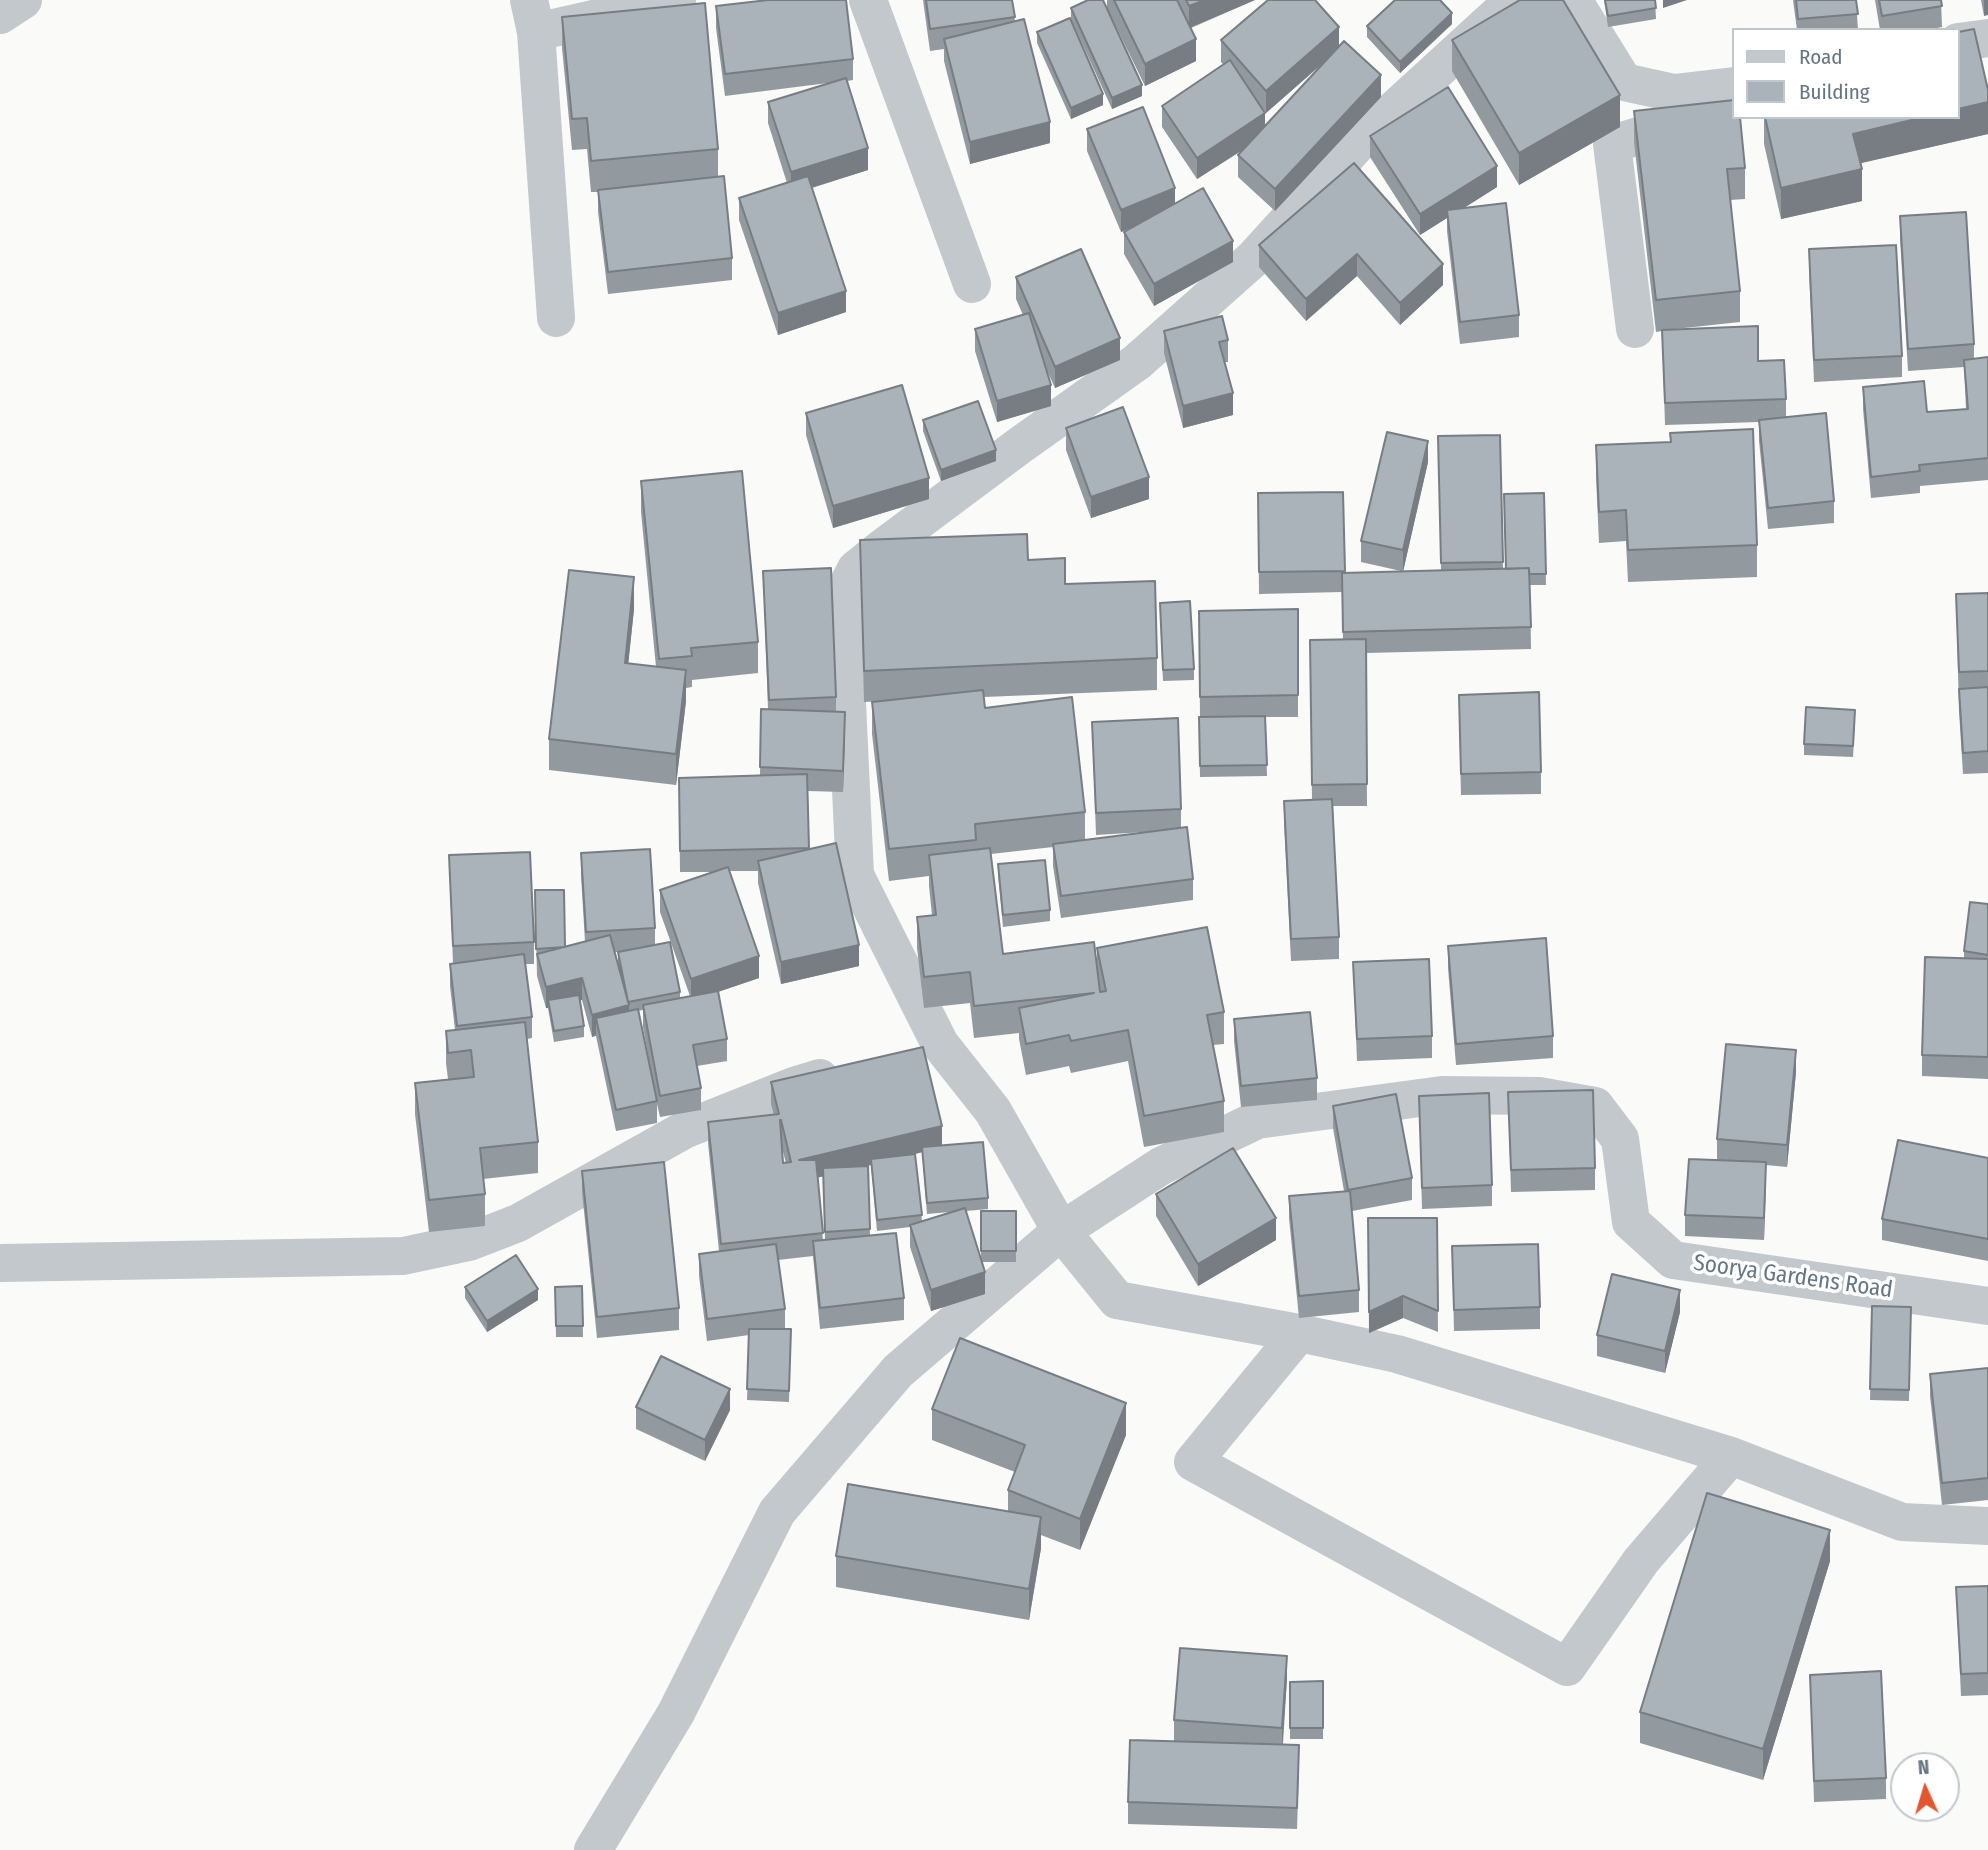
<!DOCTYPE html>
<html>
<head>
<meta charset="utf-8">
<style>
  body { margin:0 }
  #map { position:relative; width:1988px; height:1850px; overflow:hidden; background:#fafaf8; font-family:"Fira Sans Condensed",sans-serif }
  canvas { display:block }
  .legend { position:absolute; left:1732px; top:28px; width:228px; height:91px; box-sizing:border-box; background:#fff; border:2px solid #c1c8cd; margin:0; padding:9px 12px; list-style:none; font-size:21px; color:#657683 }
  .legend li { display:flex; align-items:center; gap:14px; height:35px }
  .legend b { width:35px; border:2px solid #c1c8cd }
  .north { position:absolute; left:1890px; top:1752px; width:70px; height:70px; box-sizing:border-box; background:#fff; border:2px solid #c1c8cd; border-radius:50%; rotate:356deg; font-size:19px; font-weight:700; line-height:28px; text-align:center; color:#657683 }
  .north::after { content:''; display:block; margin:auto; width:24px; height:32px; background:#e4572e; clip-path:polygon(50% 0,100% 100%,50% 72%,0 100%) }
</style>
</head>
<body>
<div id="map">
<canvas width="1988" height="1850"></canvas>
<ul class="legend">
<li><b style="height:9px;background:#c3c8cc"></b>Road</li>
<li><b style="height:19px;background:#aab3b9"></b>Building</li>
</ul>
<div class="north">N</div>
</div>
<script>
const context = document.querySelector('canvas').getContext('2d');
context.lineJoin = 'round';
function shape(rows) {
  const path = new Path2D();
  for (const r of rows) {
    path.moveTo(r[0], r[1]);
    for (let i = 2; i < r.length; i += 2) path.lineTo(r[i], r[i + 1]);
  }
  return path;
}
function strokePath(path, color, width, dash) {
  context.strokeStyle = color;
  context.lineWidth = width;
  context.lineCap = dash ? 'butt' : 'round';
  context.setLineDash(dash || []);
  context.stroke(path);
}
function fillPath(path, color) {
  context.fillStyle = color;
  context.fill(path, 'evenodd');
}
function drawText(font, color, halo, rows, align = 'center') {
  context.font = font + ' "Fira Sans Condensed",sans-serif';
  context.lineWidth = 7;
  context.setLineDash([]);
  context.textBaseline = 'middle';
  context.strokeStyle = halo;
  context.fillStyle = color;
  for (const [text, x, y, turn = 0] of rows) {
    context.save();
    context.translate(x, y);
    context.rotate((+turn || 0) * Math.PI / 180);
    context.textAlign = isNaN(turn) ? turn : align;
    if (halo) context.strokeText(text, 0, 0);
    context.fillText(text, 0, 0);
    context.restore();
  }
}
strokePath(shape([
  [529,0,536,32,677,0],
  [868,0,972,284],
  [1573,0,1624,82,1674,93,1734,86],
  [0,15,23,0],
  [536,32,556,318],
  [1958,42,1988,38],
  [1635,329,1612,144,1682,123,1674,93],
  [0,1263,403,1256,469,1242,518,1223,686,1129,794,1086,820,1078],
  [1299,1333,1193,1462,1567,1667,1641,1561,1731,1456,1397,1354,1299,1333,1117,1300,1061,1231,993,1111,940,1044,855,875,842,596,856,569,881,549,1019,446,1137,362,1253,259,1362,139,1514,0],
  [1731,1456,1902,1522,1988,1526],
  [593,1850,676,1713,777,1512,898,1371,1061,1231,1161,1166,1257,1120,1442,1095,1539,1096,1595,1106,1620,1139,1631,1222,1673,1260,1988,1306]
]), '#c3c8cc', 38);
fillPath(shape([
  [923,0,1012,0,1015,21,1050,143,970,164,944,61,944,49,930,51],
  [1107,0,1255,0,1191,28,1196,61,1145,86,1107,8],
  [1604,0,1655,0,1656,19,1608,27],
  [1793,0,1856,0,1858,30,1797,30],
  [1875,0,1941,0,1942,27,1928,30,1880,30],
  [1981,0,1988,0,1984,16],
  [716,6,853,59,853,80,847,81,868,170,812,188,846,312,778,335,739,220,739,198,787,183,768,123,768,102,828,83,725,96,716,28],
  [1071,8,1142,96,1112,109,1071,19],
  [562,17,718,149,718,177,732,258,732,280,608,294,598,212,598,192,591,192,587,149,572,150,562,48],
  [1452,24,1400,73,1367,37,1367,26],
  [1037,32,1103,105,1071,119,1037,43],
  [1221,40,1339,46,1381,97,1275,211,1238,177,1238,155,1243,150,1197,179,1162,127,1162,106,1224,65,1221,62],
  [1324,62,1265,126,1260,105,1266,113],
  [1452,40,1620,127,1519,185,1452,71],
  [1988,90,1988,134,1860,163,1862,201,1781,219,1764,144,1764,117,1958,117],
  [1634,111,1745,168,1745,199,1730,200,1740,291,1740,322,1675,329,1758,361,1786,399,1786,417,1834,501,1834,523,1768,529,1759,441,1759,422,1665,425,1662,331,1656,332,1634,142],
  [1087,129,1175,204,1233,262,1154,306,1124,254,1124,232,1135,226,1121,232,1087,151],
  [1370,136,1497,187,1464,208,1519,315,1519,337,1460,344,1447,231,1447,218,1420,235,1370,157],
  [1354,163,1443,285,1400,325,1357,276,1306,321,1259,267,1259,245],
  [1900,216,1974,344,1974,359,1988,357,1988,480,1920,486,1920,493,1871,498,1863,409,1863,387,1927,412,1966,409,1964,367,1908,371,1900,238],
  [1809,249,1902,356,1902,377,1814,382,1809,271],
  [1016,277,1120,360,1055,388,1045,366,1051,406,997,422,975,351,975,329,1023,315,1016,299],
  [1164,331,1228,340,1228,362,1225,362,1233,415,1183,428,1164,353],
  [806,413,929,499,833,528,806,435],
  [923,420,996,461,941,481,923,431],
  [1066,428,1149,499,1091,518,1066,450],
  [1670,433,1757,545,1757,577,1628,582,1626,541,1599,543,1596,477,1596,445,1670,442],
  [1500,435,1503,569,1506,569,1544,493,1546,585,1530,585,1531,649,1366,653,1367,806,1333,806,1339,937,1339,959,1291,961,1284,823,1284,801,1312,800,1310,640,1343,639,1342,592,1259,594,1258,493,1343,492,1345,573,1401,571,1361,562,1361,541,1428,462,1403,571,1441,570,1438,436],
  [641,481,758,642,758,673,692,680,692,687,686,688,686,701,676,785,549,770,549,739,634,609,628,664,656,667,641,512],
  [860,540,1028,560,1065,584,1157,658,1157,690,984,697,985,708,1085,812,1085,840,1145,832,1096,835,1092,722,1181,809,1181,828,1193,879,1193,900,1061,918,1053,866,1053,847,991,854,1003,954,1097,967,1097,948,1224,1012,1224,1044,1213,1045,1224,1101,1224,1132,1144,1147,1128,1061,1071,1073,1069,1066,1026,1075,1019,1039,1019,1033,974,1038,970,1003,924,1008,917,948,917,917,932,915,929,886,929,876,889,881,872,734,872,702,884,701,864,702],
  [763,571,836,697,836,712,845,734,843,792,808,791,809,849,859,966,781,984,758,883,758,871,729,871,759,978,718,992,727,1039,727,1061,697,1066,701,1088,701,1110,660,1117,657,1104,657,1123,616,1131,596,1036,592,1037,582,1000,580,1000,584,1026,584,1037,554,1042,548,1008,546,1008,537,976,535,890,565,947,585,942,581,875,581,853,655,928,655,945,680,992,680,998,690,996,660,912,660,890,714,872,680,872,679,778,760,775,761,709,768,709],
  [614,952,618,952,618,963],
  [643,1010,643,1027,653,1082,638,1011],
  [1988,593,1988,773,1963,774,1959,711,1956,594],
  [1298,609,1298,717,1265,717,1267,776,1200,777,1199,717,1200,717,1199,611],
  [1160,614,1194,669,1194,680,1163,681],
  [1459,717,1541,772,1541,794,1461,795],
  [1855,721,1853,757,1804,755,1804,744],
  [449,855,534,942,534,964,525,964,532,1017,532,1038,527,1039,538,1142,538,1173,483,1179,485,1194,485,1226,429,1232,415,1114,415,1083,448,1079,446,1063,446,1031,455,1030,450,986,450,964,453,964],
  [998,864,1050,910,1050,921,1003,927,998,875],
  [1988,904,1988,1079,1922,1076,1922,1055,1964,959,1964,951],
  [1448,946,1553,1036,1553,1058,1456,1065,1448,968],
  [1353,962,1432,1036,1432,1058,1357,1061],
  [1234,1019,1317,1078,1317,1100,1241,1107,1234,1041],
  [1796,1072,1787,1167,1766,1165,1764,1240,1685,1236,1685,1215,1717,1160,1717,1139],
  [771,1082,942,1145,988,1198,988,1209,966,1211,981,1259,981,1211,1016,1211,1016,1262,982,1262,985,1294,931,1311,910,1247,910,1227,877,1231,871,1165,866,1166,868,1166,870,1235,904,1298,904,1320,820,1329,813,1256,778,1260,785,1309,785,1329,791,1329,789,1402,747,1400,749,1335,707,1341,699,1276,699,1254,719,1251,708,1143,708,1122,774,1115,771,1104],
  [782,1148,786,1163,783,1163],
  [922,1152,927,1214,950,1212,922,1221,915,1154],
  [823,1176,825,1240,823,1240,817,1178],
  [1508,1092,1595,1168,1595,1190,1511,1192],
  [1419,1096,1492,1185,1492,1206,1422,1209],
  [1333,1106,1412,1178,1412,1200,1352,1211,1359,1290,1359,1312,1299,1318,1289,1218,1289,1196,1344,1191,1333,1128],
  [1988,1158,1988,1261,1882,1240,1882,1219],
  [582,1171,679,1308,679,1330,597,1338,582,1192],
  [1156,1194,1276,1240,1198,1286,1156,1216],
  [1368,1218,1437,1218,1438,1332,1403,1318,1369,1333],
  [1452,1246,1540,1307,1540,1329,1454,1331],
  [582,1286,583,1337,556,1337,555,1287],
  [465,1287,538,1300,487,1332,465,1298],
  [1872,1306,1911,1307,1909,1401,1870,1400],
  [1680,1312,1665,1373,1597,1356,1597,1335],
  [1988,1368,1988,1500,1942,1505,1930,1396,1930,1374],
  [636,1407,730,1410,705,1461,636,1429],
  [932,1409,1126,1435,1080,1550,1041,1535,1041,1548,1029,1620,836,1587,836,1556,1008,1511,1008,1490,1015,1472,932,1440],
  [1830,1561,1763,1780,1640,1743,1640,1712],
  [1988,1586,1988,1695,1961,1696,1956,1587],
  [1810,1675,1886,1778,1886,1799,1814,1802],
  [1287,1678,1283,1744,1299,1766,1297,1829,1128,1824,1128,1802,1174,1741,1174,1720],
  [1323,1681,1323,1739,1290,1739,1290,1682]
]), '#929a9f');
fillPath(shape([
  [1205,0,1255,0,1189,28,1189,6],
  [1663,0,1687,0,1663,8],
  [1984,0,1988,0,1988,15,1984,16],
  [1452,13,1452,24,1400,73,1400,62],
  [1339,27,1339,49,1266,113,1266,91],
  [1196,39,1196,61,1145,86,1145,64],
  [1381,75,1381,97,1275,211,1275,189],
  [1142,85,1142,96,1112,109,1112,98],
  [1103,94,1103,105,1071,119,1071,108],
  [1620,95,1620,127,1519,185,1519,153],
  [1988,102,1988,134,1853,165,1853,134,1924,117,1958,117,1958,109],
  [1265,113,1265,135,1197,179,1197,158],
  [1050,122,1050,143,970,164,970,142],
  [868,148,868,170,791,194,791,172],
  [1497,166,1497,187,1448,218,1447,210,1447,218,1420,235,1420,214],
  [1862,169,1862,201,1781,219,1781,188],
  [1175,188,1175,210,1121,232,1121,210],
  [1233,241,1233,262,1154,306,1154,284],
  [1357,254,1357,276,1306,321,1306,299],
  [1443,264,1443,285,1400,325,1400,303],
  [846,291,846,312,778,335,778,313],
  [1120,338,1120,360,1055,388,1055,367],
  [1051,385,1051,406,997,422,997,401],
  [1233,393,1233,415,1183,428,1183,406],
  [1428,441,1428,462,1403,572,1403,550],
  [996,450,996,461,941,481,941,470],
  [1149,477,1149,499,1091,518,1091,497],
  [929,478,929,499,833,528,833,506],
  [634,577,634,609,625,695,625,663],
  [686,670,686,701,676,785,676,754],
  [845,712,845,734,843,792,843,771],
  [859,945,859,966,781,984,781,962],
  [759,956,759,978,691,1001,691,979],
  [582,978,582,1000,550,1008,548,1000,548,1008,546,1008,546,987],
  [629,1005,629,1027,596,1018,596,1035,592,1037,592,1015],
  [1796,1050,1796,1072,1787,1167,1787,1145],
  [942,1126,942,1147,872,1165,871,1159,871,1165,799,1182,799,1160],
  [1766,1162,1766,1183,1764,1240,1764,1218],
  [1276,1218,1276,1240,1198,1286,1198,1264],
  [985,1272,985,1294,931,1311,931,1290],
  [538,1289,538,1300,487,1332,487,1321],
  [1680,1290,1680,1312,1665,1373,1665,1351],
  [1403,1296,1403,1318,1369,1333,1369,1312],
  [730,1389,730,1410,705,1461,705,1440],
  [1126,1403,1126,1435,1080,1550,1080,1519],
  [1041,1517,1041,1548,1029,1620,1029,1589],
  [1830,1530,1830,1561,1763,1780,1763,1749],
  [1287,1656,1287,1678,1282,1750,1282,1728]
]), '#777d82');
const building = shape([
  [768,0,846,0,853,59,725,74,716,6,768,0],
  [926,0,1012,0,1015,17,930,29,926,0],
  [1088,0,1103,0,1142,85,1112,98,1071,8,1088,0],
  [1114,0,1177,0,1196,39,1145,64,1114,0],
  [1186,0,1205,0,1189,6,1186,0],
  [1268,0,1315,0,1339,27,1266,91,1221,40,1268,0],
  [1395,0,1440,0,1452,13,1400,62,1367,26,1395,0],
  [1520,0,1563,0,1620,95,1519,153,1452,40,1520,0],
  [1605,0,1655,0,1656,8,1608,16,1605,0],
  [1796,0,1856,0,1858,14,1798,19,1796,0],
  [1879,0,1941,0,1942,6,1882,16,1879,0],
  [705,3,718,149,591,161,587,118,572,119,562,17,705,3],
  [1070,18,1103,94,1071,108,1037,32,1070,18],
  [1024,19,1050,122,970,142,944,39,1024,19],
  [1974,29,1988,90,1988,102,1958,109,1958,32,1974,29],
  [1344,41,1381,75,1275,189,1238,155,1344,41],
  [1230,60,1265,113,1197,158,1162,106,1230,60],
  [846,78,868,148,791,172,768,102,846,78],
  [1448,87,1497,166,1420,214,1370,136,1448,87],
  [1734,100,1734,117,1740,117,1745,168,1727,169,1740,291,1656,300,1634,111,1734,100],
  [1143,107,1175,188,1121,210,1087,129,1143,107],
  [1765,117,1924,117,1853,134,1862,169,1781,188,1765,117],
  [1354,163,1443,264,1400,303,1357,254,1306,299,1259,245,1354,163],
  [724,176,732,258,608,272,598,190,724,176],
  [808,176,846,291,778,313,739,198,808,176],
  [1203,188,1233,241,1154,284,1124,232,1203,188],
  [1506,203,1519,315,1460,322,1447,210,1506,203],
  [1966,212,1974,344,1908,349,1900,216,1966,212],
  [1896,245,1902,356,1814,360,1809,249,1896,245],
  [1081,249,1120,338,1055,367,1016,277,1081,249],
  [1029,313,1051,385,997,401,975,329,1029,313],
  [1222,316,1228,340,1219,342,1233,393,1183,406,1164,331,1222,316],
  [1758,326,1758,361,1784,360,1786,399,1665,403,1662,330,1758,326],
  [1988,357,1988,458,1919,465,1920,471,1871,477,1863,387,1924,381,1927,412,1968,409,1964,360,1988,357],
  [902,385,929,478,833,506,806,413,902,385],
  [978,401,996,450,941,470,923,420,978,401],
  [1123,407,1149,477,1091,497,1066,428,1123,407],
  [1826,413,1834,501,1768,508,1759,420,1826,413],
  [1753,429,1757,545,1628,550,1626,510,1599,512,1596,445,1671,442,1670,433,1753,429],
  [1387,432,1428,441,1403,550,1361,541,1387,432],
  [1500,435,1503,562,1441,563,1438,436,1500,435],
  [742,471,758,642,691,648,692,656,659,659,641,481,742,471],
  [1343,492,1345,571,1259,572,1258,493,1343,492],
  [1544,493,1546,574,1529,574,1529,568,1506,569,1504,494,1544,493],
  [1027,534,1028,560,1065,558,1065,584,1155,581,1157,658,864,671,860,540,1027,534],
  [831,568,836,697,769,700,763,571,831,568],
  [1529,568,1531,627,1343,632,1342,573,1529,568],
  [569,570,634,577,625,663,686,670,676,754,549,739,569,570],
  [1988,593,1988,671,1959,672,1956,594,1988,593],
  [1190,601,1194,669,1163,670,1160,603,1190,601],
  [1298,609,1298,695,1200,697,1199,611,1298,609],
  [1366,639,1367,784,1312,785,1310,640,1366,639],
  [1988,687,1988,751,1963,753,1959,689,1988,687],
  [983,690,985,708,1072,697,1085,812,975,824,976,840,889,849,872,702,983,690],
  [1539,692,1541,772,1461,774,1459,695,1539,692],
  [1806,707,1855,710,1853,746,1804,744,1806,707],
  [761,709,845,712,843,771,760,767,761,709],
  [1265,716,1267,765,1200,766,1199,717,1265,716],
  [1178,718,1181,809,1096,813,1092,722,1178,718],
  [807,774,809,848,680,851,679,778,807,774],
  [1332,799,1339,937,1291,939,1284,801,1332,799],
  [1187,827,1193,879,1061,896,1053,844,1187,827],
  [836,843,859,945,781,962,758,861,836,843],
  [990,848,1003,954,1094,942,1100,992,1106,991,1097,948,1207,927,1224,1012,1207,1015,1224,1101,1144,1116,1128,1030,1071,1041,1069,1035,1026,1044,1019,1008,1094,993,974,1006,970,972,924,977,917,917,936,915,929,855,990,848],
  [650,849,655,928,586,932,581,853,650,849],
  [530,852,534,942,453,946,449,855,530,852],
  [1045,860,1050,910,1003,915,998,864,1045,860],
  [728,867,759,956,691,979,660,890,728,867],
  [535,890,564,890,565,947,536,949,535,890],
  [1970,902,1988,904,1988,955,1964,951,1970,902],
  [610,935,629,1005,592,1015,582,978,546,987,537,954,610,935],
  [1546,938,1553,1036,1456,1044,1448,946,1546,938],
  [670,942,680,992,628,1002,618,952,670,942],
  [524,954,532,1017,457,1026,450,964,524,954],
  [1925,957,1988,959,1988,1057,1922,1055,1925,957],
  [1429,959,1432,1036,1357,1039,1353,962,1429,959],
  [718,991,727,1039,693,1045,701,1088,660,1096,643,1005,718,991],
  [579,995,584,1026,554,1031,548,1000,579,995],
  [638,1009,657,1101,616,1110,596,1018,638,1009],
  [1310,1012,1317,1078,1241,1086,1234,1019,1310,1012],
  [525,1022,538,1142,480,1148,485,1194,429,1200,415,1083,474,1077,471,1050,448,1053,446,1031,525,1022],
  [1726,1044,1796,1050,1787,1145,1717,1139,1726,1044],
  [923,1047,942,1126,799,1160,816,1160,823,1233,721,1244,708,1122,779,1114,771,1082,923,1047],
  [780,1120,781,1120,791,1162,783,1163,780,1120],
  [1593,1090,1595,1168,1511,1170,1508,1092,1593,1090],
  [1489,1093,1492,1185,1422,1188,1419,1096,1489,1093],
  [1396,1094,1412,1178,1348,1190,1333,1106,1396,1094],
  [1898,1140,1988,1158,1988,1239,1882,1219,1898,1140],
  [983,1142,988,1198,927,1203,922,1147,983,1142],
  [1233,1148,1276,1218,1198,1264,1156,1194,1233,1148],
  [915,1154,922,1215,877,1220,871,1159,915,1154],
  [1689,1159,1766,1162,1764,1218,1685,1215,1689,1159],
  [664,1162,679,1308,597,1317,582,1171,664,1162],
  [868,1166,870,1229,825,1232,823,1168,868,1166],
  [1350,1191,1359,1290,1299,1296,1289,1196,1350,1191],
  [965,1208,985,1272,931,1290,910,1225,965,1208],
  [981,1211,1016,1211,1016,1251,981,1251,981,1211],
  [1368,1218,1437,1218,1438,1311,1403,1296,1369,1312,1368,1218],
  [896,1233,904,1298,820,1308,813,1241,896,1233],
  [776,1244,785,1309,707,1319,699,1254,776,1244],
  [1538,1244,1540,1307,1454,1310,1452,1246,1538,1244],
  [516,1255,538,1289,487,1321,465,1287,516,1255],
  [1612,1274,1680,1290,1665,1351,1597,1335,1612,1274],
  [582,1286,583,1326,556,1326,555,1287,582,1286],
  [1872,1306,1911,1307,1909,1390,1870,1389,1872,1306],
  [749,1329,791,1329,789,1391,747,1389,749,1329],
  [960,1338,1126,1403,1080,1519,1008,1490,1025,1445,932,1409,960,1338],
  [661,1356,730,1389,705,1440,636,1407,661,1356],
  [1988,1368,1988,1478,1942,1483,1930,1374,1988,1368],
  [848,1484,1041,1517,1029,1589,836,1556,848,1484],
  [1707,1493,1830,1530,1763,1749,1640,1712,1707,1493],
  [1988,1586,1988,1673,1961,1674,1956,1587,1988,1586],
  [1180,1648,1287,1656,1282,1728,1174,1720,1180,1648],
  [1881,1671,1886,1778,1814,1781,1810,1675,1881,1671],
  [1323,1681,1323,1728,1290,1728,1290,1682,1323,1681],
  [1130,1740,1299,1745,1297,1808,1128,1802,1130,1740]
]);
fillPath(building, '#aab3b9');
strokePath(building, '#777d82', 2);
drawText('23px', '#657683', '#fff', [
  ["Soorya Gardens Road",1793,1277,8]
]);
</script>
</body>
</html>
